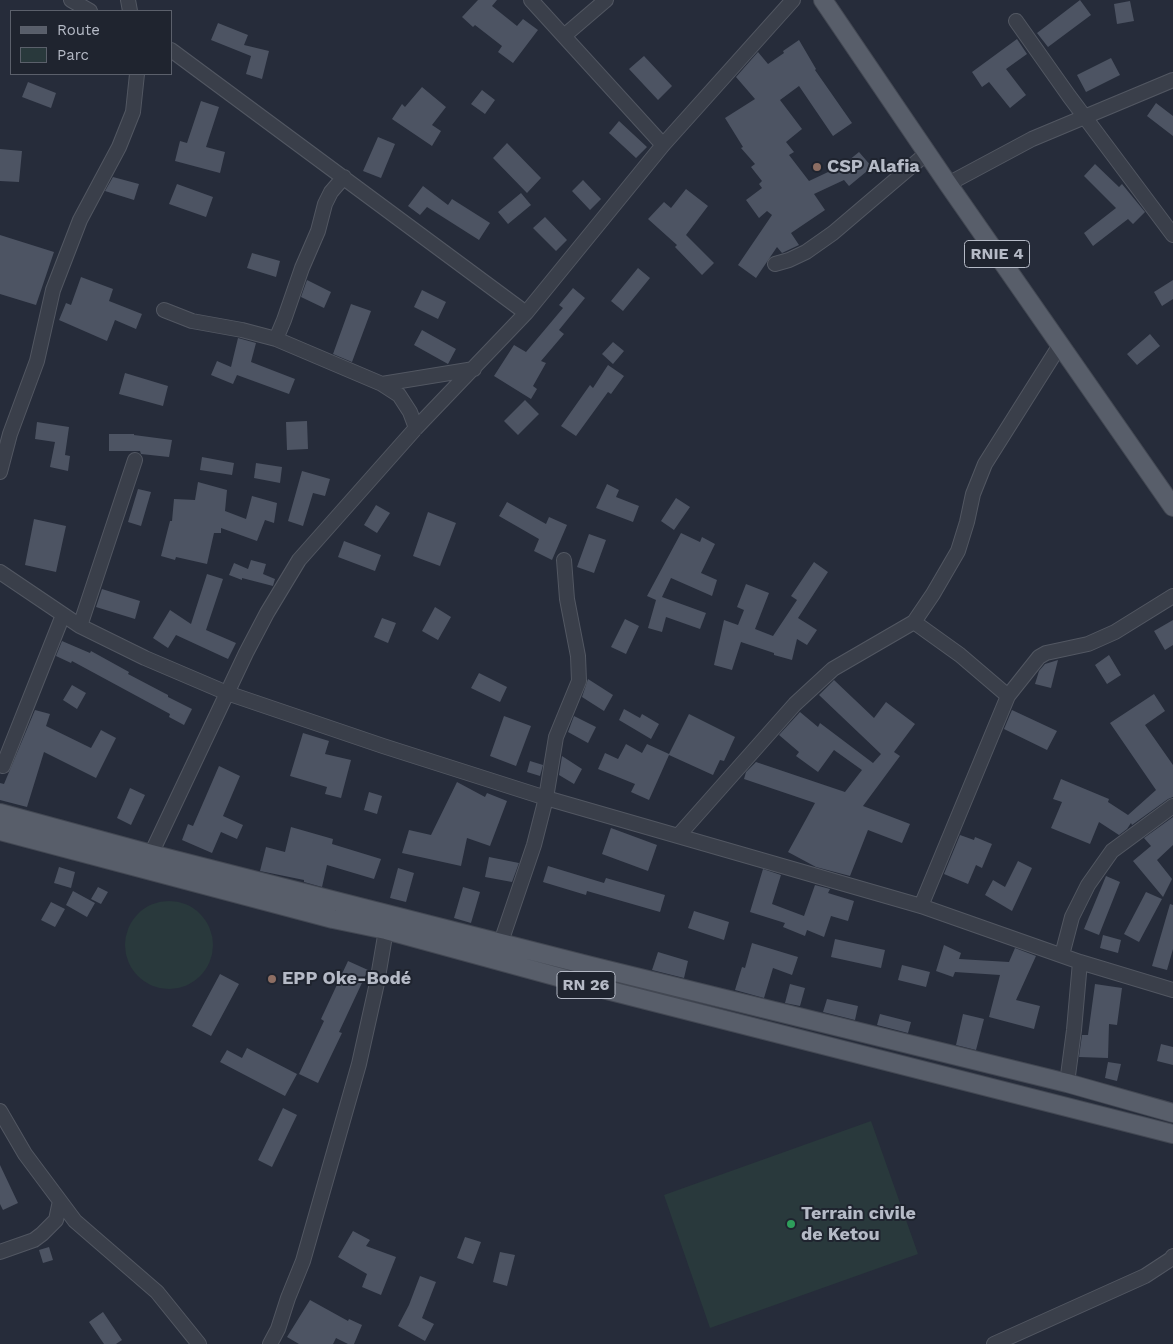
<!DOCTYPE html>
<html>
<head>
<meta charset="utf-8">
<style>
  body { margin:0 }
  #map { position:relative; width:1173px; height:1344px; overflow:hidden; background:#262c3a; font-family:"Work Sans",sans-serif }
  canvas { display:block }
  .legend { position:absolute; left:10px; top:10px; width:162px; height:65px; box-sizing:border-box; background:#1f242f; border:1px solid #5b606b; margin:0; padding:6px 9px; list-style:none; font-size:15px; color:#b5bac6 }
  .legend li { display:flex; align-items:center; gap:10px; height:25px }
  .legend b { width:25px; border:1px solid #5b606b }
</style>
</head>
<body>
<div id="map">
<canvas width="1173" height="1344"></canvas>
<ul class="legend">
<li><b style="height:6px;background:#585e6a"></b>Route</li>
<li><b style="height:14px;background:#29393c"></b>Parc</li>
</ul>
</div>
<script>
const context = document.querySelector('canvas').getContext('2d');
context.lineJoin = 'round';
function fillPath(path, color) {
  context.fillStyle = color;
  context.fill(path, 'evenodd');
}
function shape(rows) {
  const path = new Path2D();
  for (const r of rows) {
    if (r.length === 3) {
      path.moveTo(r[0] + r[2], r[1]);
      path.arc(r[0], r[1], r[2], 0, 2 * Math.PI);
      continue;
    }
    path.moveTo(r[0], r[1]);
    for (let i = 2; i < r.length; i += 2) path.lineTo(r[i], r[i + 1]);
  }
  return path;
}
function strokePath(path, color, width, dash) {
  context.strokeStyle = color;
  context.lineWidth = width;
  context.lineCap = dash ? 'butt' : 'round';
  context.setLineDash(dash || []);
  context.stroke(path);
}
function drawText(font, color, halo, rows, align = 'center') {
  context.font = font + ' "Work Sans",sans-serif';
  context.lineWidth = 4;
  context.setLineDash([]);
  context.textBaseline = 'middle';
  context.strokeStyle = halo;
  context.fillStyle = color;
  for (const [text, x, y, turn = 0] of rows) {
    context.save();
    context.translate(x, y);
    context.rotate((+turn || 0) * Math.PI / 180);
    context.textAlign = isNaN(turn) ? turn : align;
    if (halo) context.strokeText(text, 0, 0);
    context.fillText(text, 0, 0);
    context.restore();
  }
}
fillPath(shape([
  [169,945,44],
  [871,1121,918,1254,710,1328,664,1195]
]), '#29393c');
fillPath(shape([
  [478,0,497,0,492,6,517,26,523,19,538,30,513,63,498,52,502,46,475,25,473,27,462,17],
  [1080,0,1091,15,1048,47,1037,33],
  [1130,1,1134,21,1117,24,1114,4],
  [218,23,248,35,244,45,269,51,262,79,246,74,251,56,211,40],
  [1017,39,1027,54,1006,69,1026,95,1010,108,989,82,982,87,972,72],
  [799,40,816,69,815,70,852,123,833,136,799,86,780,100,802,129,786,142,794,152,789,155,809,181,843,165,859,152,872,167,849,186,844,180,814,194,825,210,791,233,799,245,782,253,777,247,756,278,738,265,772,215,767,211,759,218,746,200,762,188,759,184,762,181,751,167,755,164,741,148,743,147,725,118,755,99,736,77,758,52,768,64,784,53,783,51],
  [644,56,672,86,658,100,629,69],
  [1111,58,1120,75,1086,92,1077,75],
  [28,82,56,93,51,108,22,97],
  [422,87,446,107,432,125,441,131,432,146,392,119,402,104,405,107],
  [482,90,495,100,485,114,471,104],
  [201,101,219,107,206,147,225,152,220,173,175,161,180,141,187,143],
  [1156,103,1173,116,1173,136,1147,116],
  [619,121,647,147,636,158,609,133],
  [378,137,395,144,381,178,363,171],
  [507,143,541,178,527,193,493,158],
  [0,149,22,151,19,182,0,181],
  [1095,164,1119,187,1122,184,1145,212,1133,224,1128,219,1093,246,1084,233,1116,208,1084,176],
  [113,177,139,184,134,200,105,191],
  [583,180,601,199,590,210,572,191],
  [177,184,213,197,206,217,169,204],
  [423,186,448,205,452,199,490,223,479,240,427,207,420,215,408,206],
  [686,189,708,206,686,235,714,263,702,275,675,247,677,245,648,219,664,202,671,208],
  [521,193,531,205,508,224,498,212],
  [545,217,567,240,556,251,533,228],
  [0,235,54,252,36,305,0,294],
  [252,253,280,261,276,277,247,268],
  [638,268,650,278,623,311,611,301],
  [81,277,113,289,109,301,142,314,136,329,115,320,107,341,59,320,66,303,71,305],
  [307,280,331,292,324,308,301,297],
  [1173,280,1173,299,1162,306,1154,292],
  [573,288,585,298,559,330,564,334,541,361,546,363,533,386,537,389,531,399,494,376,514,345,526,352,563,308,559,305],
  [422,290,446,302,438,319,414,307],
  [351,304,371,311,352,362,333,354],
  [422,330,456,349,448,364,414,345],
  [1150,334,1160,346,1137,365,1127,354],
  [238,338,256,343,251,362,295,379,289,394,237,375,233,384,211,375,217,361,231,367],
  [613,342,624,351,613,364,602,354],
  [608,365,624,376,611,394,608,392,576,436,561,426,590,385,593,388],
  [125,373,168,386,163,406,119,394],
  [525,400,539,414,518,435,504,421],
  [307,421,308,449,287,450,286,422],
  [37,422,69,427,65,455,70,456,68,471,50,467,55,442,35,439],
  [109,434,134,434,134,435,172,440,169,457,141,454,140,451,109,451],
  [202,457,234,463,232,475,200,470],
  [256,463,282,467,280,483,254,478],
  [302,471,330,479,325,496,313,493,303,526,288,521],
  [198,482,227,490,225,511,246,519,252,496,277,503,274,523,265,520,257,541,221,528,221,533,214,533,207,564,176,557,175,560,161,556,170,521,172,521,174,499,195,500],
  [607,484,619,490,616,497,639,506,633,522,596,508],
  [138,489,151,492,141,526,128,522],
  [676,498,690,507,674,530,661,521],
  [507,502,546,524,549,517,567,525,552,560,534,551,539,539,499,516],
  [376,505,390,513,377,533,364,525],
  [428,512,456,523,440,566,413,556],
  [34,519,66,526,56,572,25,565],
  [681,533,700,542,702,537,715,544,701,573,717,580,712,596,671,578,662,597,706,613,700,629,666,617,662,632,648,628,656,600,647,596],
  [589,534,606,540,594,573,577,567],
  [344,541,381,555,375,571,338,557],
  [251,560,266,564,263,574,275,579,273,586,242,578,242,580,229,575,234,563,248,569],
  [814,562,828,572,798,618,817,630,807,645,797,639,792,660,774,655,774,653,741,642,732,670,714,665,724,620,738,625,744,610,737,607,746,584,769,593,755,629,773,636,797,600,791,596],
  [207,574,223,579,206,630,236,643,228,659,176,635,168,648,153,638,170,610,191,624],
  [102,589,140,601,135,619,96,607],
  [435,607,451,617,438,640,422,631],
  [382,618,396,623,388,643,374,637],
  [625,619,639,626,626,654,611,647],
  [1173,620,1173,645,1165,650,1154,631],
  [62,641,90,653,91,651,129,672,128,674,168,695,168,697,192,709,184,725,169,717,170,714,72,661,71,663,56,656],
  [1109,655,1121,675,1107,684,1095,665],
  [1058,660,1051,688,1035,684,1039,671,1045,664],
  [479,673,507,687,500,702,471,688],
  [588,679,613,695,604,711,582,697],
  [834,680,874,718,886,702,915,724,894,752,900,756,863,806,910,824,902,843,868,830,850,876,816,867,788,852,815,803,744,779,746,772,756,762,845,792,862,770,834,750,818,772,796,756,799,752,779,735,800,712,818,727,820,723,873,763,881,754,819,695],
  [72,685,86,693,77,709,63,700],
  [1154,694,1165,711,1145,725,1173,765,1173,797,1168,799,1132,825,1131,823,1127,829,1119,835,1099,822,1090,844,1051,828,1062,802,1053,799,1061,779,1109,799,1108,802,1128,815,1156,790,1110,723],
  [624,709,640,718,642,714,659,724,651,739,619,720],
  [35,710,50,714,46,726,91,748,101,730,116,738,96,778,44,752,27,807,0,800,0,783,4,784],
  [1012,710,1057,731,1047,750,1004,729],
  [689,714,735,737,724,761,720,760,713,775,669,755,649,800,631,792,635,784,598,769,605,753,618,759,626,744,642,753,647,744,669,754],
  [504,716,531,726,516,766,490,756],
  [574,716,596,727,588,743,568,732],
  [303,733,329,741,325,754,351,760,341,798,325,794,327,787,290,776],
  [562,756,582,769,574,784,559,775],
  [530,761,543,765,540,776,527,772],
  [219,766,240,776,223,816,243,825,237,839,221,832,212,853,182,840,188,824,193,826],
  [457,782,485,797,487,793,507,801,490,846,467,838,461,866,402,853,409,830,431,835],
  [130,788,145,795,131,825,117,818],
  [369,792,382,796,377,814,364,810],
  [1173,817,1173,845,1157,860,1172,879,1163,897,1133,861,1151,846,1144,838],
  [291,827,333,839,332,844,381,859,374,879,327,865,322,887,304,882,304,880,260,871,266,847,285,852],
  [611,828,657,845,648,871,602,854],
  [960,835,974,840,975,837,992,844,982,868,976,865,968,884,944,874],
  [489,857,519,863,512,882,485,877],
  [1018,861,1032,868,1012,911,985,895,993,880,1005,887],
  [548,866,604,883,606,878,665,895,660,912,587,891,586,895,543,882],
  [59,867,75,872,71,888,54,883],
  [398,868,414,873,406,902,390,898],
  [763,869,781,875,772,904,804,916,815,885,830,889,828,893,854,901,848,921,831,916,824,937,807,930,805,936,783,927,785,923,750,912],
  [1106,876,1120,882,1099,935,1084,929],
  [98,887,108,892,101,904,91,899],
  [463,887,480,892,471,923,454,918],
  [73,891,95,903,87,917,66,905],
  [1146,892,1162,899,1139,942,1124,934],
  [51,902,65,909,55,927,41,920],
  [1170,904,1173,905,1173,949,1167,970,1152,966],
  [694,911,729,922,724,940,688,928],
  [1103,935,1121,940,1118,953,1100,948],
  [835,939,885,950,881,968,831,957],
  [752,943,798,957,792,975,773,968,764,998,735,990,742,967,745,968],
  [944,945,961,953,959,959,1009,962,1015,948,1036,956,1016,1000,1040,1006,1034,1029,989,1017,1000,975,955,972,953,977,936,971],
  [658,952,688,961,684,978,652,970],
  [348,961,368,970,339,1032,342,1033,318,1083,299,1074,324,1021,321,1019],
  [902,965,930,972,926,987,898,980],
  [220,974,239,984,211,1036,192,1026],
  [790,984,805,988,800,1006,785,1003],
  [1095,984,1122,988,1117,1025,1109,1024,1108,1058,1079,1057,1082,1035,1088,1035],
  [827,999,858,1006,855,1020,823,1012],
  [880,1014,911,1022,908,1033,877,1025],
  [963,1014,984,1019,976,1050,956,1045],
  [1161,1044,1173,1047,1173,1065,1157,1061],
  [247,1048,297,1074,285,1096,220,1062,227,1050,242,1058],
  [1108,1062,1121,1064,1117,1081,1105,1078],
  [283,1108,297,1115,272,1167,258,1160],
  [0,1165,18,1203,3,1210,0,1204],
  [353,1231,370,1240,366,1246,396,1257,381,1295,362,1287,367,1274,338,1257],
  [465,1237,481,1242,473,1264,457,1258],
  [49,1247,53,1260,43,1263,39,1250],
  [500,1252,515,1255,507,1286,493,1282],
  [420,1276,436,1282,422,1318,434,1324,425,1341,398,1326,409,1305],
  [310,1300,348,1321,349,1319,362,1325,354,1344,348,1344,336,1338,333,1344,299,1344,287,1337],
  [103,1312,122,1340,116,1344,104,1344,89,1322]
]), '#4d5463');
const minor = shape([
  [71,0,90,11],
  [128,0,130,11],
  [531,0,663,145],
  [1016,21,1069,96,1173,235],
  [564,36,606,0],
  [171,50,526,313],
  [948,184,1032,139,1173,80],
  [775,264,789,260,806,252,833,233,927,153],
  [164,310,192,321,242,330,276,339,382,384,399,395,410,412,416,428],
  [276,339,284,320,302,268,318,231,325,204,331,192,344,177],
  [382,384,474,369],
  [0,472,10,434,37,361,53,290,80,220,119,147,133,112,137,74],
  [0,572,80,626,145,658,227,693,383,746,546,798,921,906,1080,962,1173,990],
  [914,622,960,655,1008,696],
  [80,626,135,460],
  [3,766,63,615],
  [678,836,795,704,833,669,914,622,933,594,958,551,967,522,973,494,985,464,1060,345],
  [151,854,246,653,267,613,299,560,416,428,526,313,663,145,793,0],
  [921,906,1008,696,1039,657,1046,653,1088,644,1115,632,1173,596],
  [501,942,534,845,546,798,556,737,579,681,578,656,567,599,564,560],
  [1062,955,1072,917,1088,885,1112,851,1173,806],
  [1067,1083,1074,1030,1080,962],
  [0,1111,25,1154,75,1221,157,1292,199,1344],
  [0,1252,34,1240,42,1234,56,1220,60,1201],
  [270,1344,278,1329,288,1298,303,1261,359,1064,377,983,386,930],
  [994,1344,1145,1276,1171,1259,1173,1256]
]);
const major = shape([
  [823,0,948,184,1173,507],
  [0,813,151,854,591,966,1067,1083,1173,1113],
  [0,831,333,919,386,930,595,987,1173,1134]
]);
strokePath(minor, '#525762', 16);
strokePath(major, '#434853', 20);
strokePath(minor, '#3a3f4a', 14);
strokePath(major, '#585e6a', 18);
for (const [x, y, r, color] of [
  [817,167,5,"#8d6e63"],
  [272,979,5,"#8d6e63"],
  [791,1224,5,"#2e9e5b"]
]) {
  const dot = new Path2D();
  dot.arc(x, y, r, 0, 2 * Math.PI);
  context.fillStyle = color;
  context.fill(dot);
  strokePath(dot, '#1f242f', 2);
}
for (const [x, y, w] of [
  [997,254,65],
  [586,985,58]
]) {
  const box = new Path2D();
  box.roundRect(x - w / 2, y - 13.5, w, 27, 4);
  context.fillStyle = '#1f242f';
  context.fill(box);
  strokePath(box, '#b5bac6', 1);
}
drawText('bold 16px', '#b5bac6', null, [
  ["RNIE 4",997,254],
  ["RN 26",586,985]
]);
drawText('bold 18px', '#b5bac6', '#1f242f', [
  ["CSP Alafia",827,167],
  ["EPP Oke-Bodé",282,979],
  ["Terrain civile",801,1214],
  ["de Ketou",801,1235]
], 'left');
</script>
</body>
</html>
